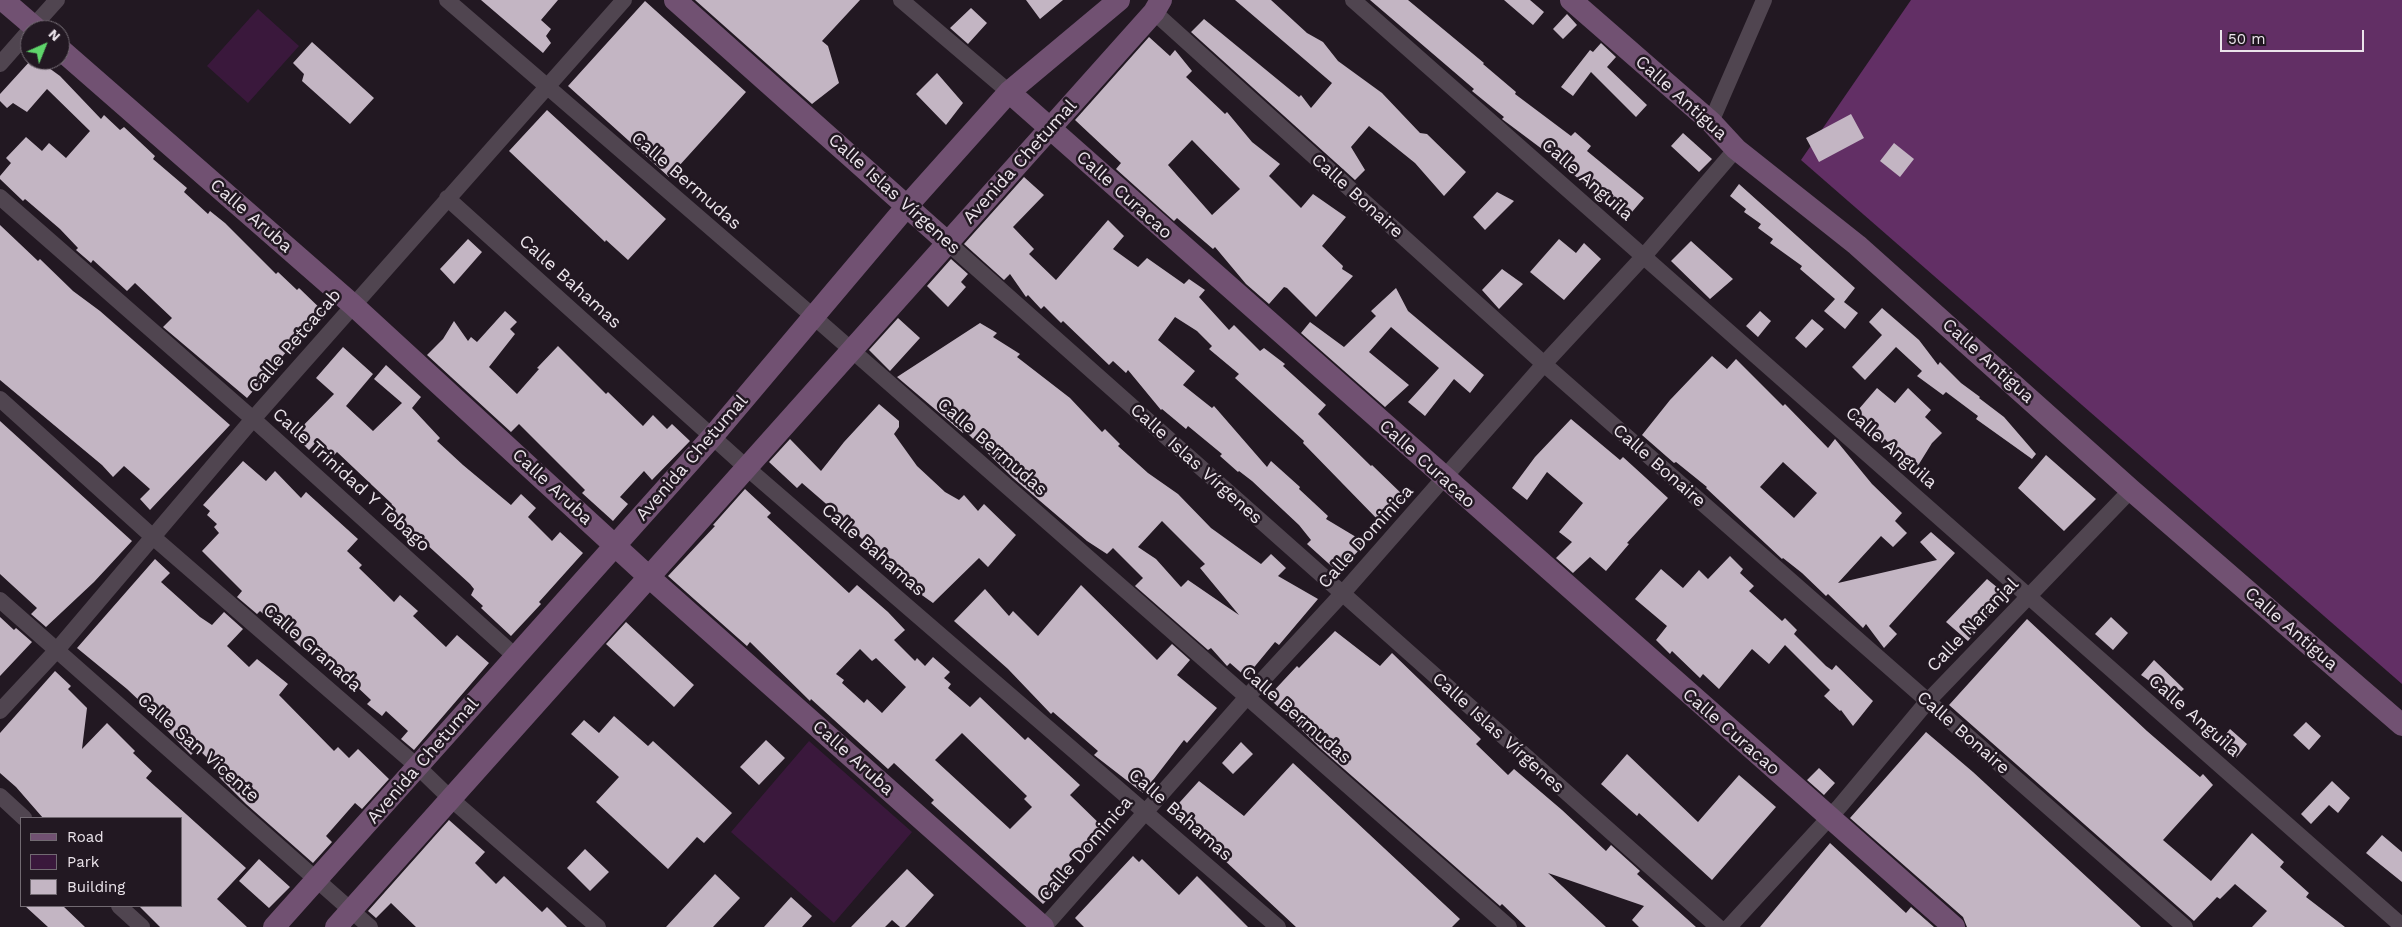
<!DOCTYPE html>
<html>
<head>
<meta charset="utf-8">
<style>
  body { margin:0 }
  #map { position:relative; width:2402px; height:927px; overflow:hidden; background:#221822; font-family:"Work Sans",sans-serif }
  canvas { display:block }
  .legend { position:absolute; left:20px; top:817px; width:162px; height:90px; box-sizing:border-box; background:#221822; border:1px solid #726a72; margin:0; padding:6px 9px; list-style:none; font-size:15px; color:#ebe4eb }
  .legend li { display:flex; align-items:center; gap:10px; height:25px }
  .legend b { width:25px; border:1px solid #726a72 }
  .north { position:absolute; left:20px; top:20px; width:50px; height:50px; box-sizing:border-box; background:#221822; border:1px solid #726a72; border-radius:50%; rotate:44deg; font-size:14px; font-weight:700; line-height:20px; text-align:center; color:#ebe4eb }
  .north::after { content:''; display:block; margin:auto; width:18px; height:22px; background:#5fd56b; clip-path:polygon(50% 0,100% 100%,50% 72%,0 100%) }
  .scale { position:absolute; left:2220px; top:30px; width:144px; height:22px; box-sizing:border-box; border:2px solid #ebe4eb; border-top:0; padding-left:6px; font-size:15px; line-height:18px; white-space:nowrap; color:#ebe4eb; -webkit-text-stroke:4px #221822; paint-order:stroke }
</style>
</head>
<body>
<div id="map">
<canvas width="2402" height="927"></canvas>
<ul class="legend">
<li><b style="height:6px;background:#715172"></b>Road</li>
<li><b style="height:14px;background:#3a183c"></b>Park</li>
<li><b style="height:14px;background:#c3b5c3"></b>Building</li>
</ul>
<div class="north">N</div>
<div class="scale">50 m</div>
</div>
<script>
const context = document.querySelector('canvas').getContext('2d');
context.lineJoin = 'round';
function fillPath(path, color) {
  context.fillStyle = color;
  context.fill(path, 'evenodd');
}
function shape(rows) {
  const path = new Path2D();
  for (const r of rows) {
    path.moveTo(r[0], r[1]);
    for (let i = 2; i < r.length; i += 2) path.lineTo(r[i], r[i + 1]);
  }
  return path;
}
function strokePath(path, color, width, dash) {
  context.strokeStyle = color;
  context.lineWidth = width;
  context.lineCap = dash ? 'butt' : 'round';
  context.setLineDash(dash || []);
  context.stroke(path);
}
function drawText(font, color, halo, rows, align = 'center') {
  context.font = font + ' "Work Sans",sans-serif';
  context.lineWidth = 5;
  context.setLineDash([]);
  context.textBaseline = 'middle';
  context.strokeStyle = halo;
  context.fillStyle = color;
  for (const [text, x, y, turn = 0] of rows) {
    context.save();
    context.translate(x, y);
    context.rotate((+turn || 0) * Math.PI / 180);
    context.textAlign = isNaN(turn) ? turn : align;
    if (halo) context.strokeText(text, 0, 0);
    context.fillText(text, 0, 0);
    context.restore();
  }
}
fillPath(shape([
  [258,9,299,46,248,103,207,66],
  [809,741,912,832,834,923,731,832]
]), '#3a183c');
fillPath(shape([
  [1911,0,2402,0,2402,684,1801,160]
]), '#622f65');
fillPath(shape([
  [481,0,558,0,541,20,551,29,546,36,551,43,543,53],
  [695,0,860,0,822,41,828,46,839,83,812,104],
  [1026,0,1063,0,1040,19],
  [1235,0,1271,0,1307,33,1323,42,1338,61,1382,93,1420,133,1427,134,1466,172,1444,196,1415,163,1369,126,1351,147,1365,170,1355,180,1191,32,1204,19,1299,97,1301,95,1311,108,1332,83],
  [1370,0,1408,0,1484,63,1483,64,1516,92,1515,94,1571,136,1575,132,1591,146,1587,151,1644,198,1626,219,1554,158,1502,119,1504,117,1472,91,1474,89],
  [1504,0,1530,0,1544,12,1533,25],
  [645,1,746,92,669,177,568,86],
  [971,8,987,23,968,44,950,28],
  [1567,14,1577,25,1563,39,1553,29],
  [1149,37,1170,56,1175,50,1192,71,1186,77,1225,114,1227,112,1252,142,1280,164,1269,176,1301,208,1313,194,1346,217,1322,246,1343,266,1342,269,1353,276,1316,317,1287,288,1284,287,1269,304,1246,284,1215,247,1213,249,1177,218,1174,221,1116,169,1121,163,1075,120],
  [1192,140,1240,189,1212,215,1168,165],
  [312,42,374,98,350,124,302,81,304,74,293,63],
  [1601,43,1616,57,1607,67,1647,105,1636,117,1591,72,1573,96,1561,87,1590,50,1593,52],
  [31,60,38,60,60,76,101,119,104,115,120,130,124,127,155,156,153,159,187,188,184,192,208,214,210,211,225,223,276,274,278,272,297,290,299,288,327,315,289,354,287,351,247,398,163,327,172,318,135,283,127,291,93,260,91,263,76,250,78,248,60,229,25,199,23,201,0,179,0,176,11,163,6,158,26,137,42,151,49,143,66,158,90,131,47,89,27,112,13,103,7,108,0,101,0,94],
  [937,73,963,103,946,125,916,94],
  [547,110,666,219,628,260,606,240,605,242,509,151],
  [1851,114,1864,138,1819,162,1806,138],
  [1683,133,1712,159,1699,172,1671,146],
  [1894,143,1914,159,1900,177,1880,161],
  [1024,177,1044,195,1013,227,1034,249,1029,254,1056,280,1108,220,1124,236,1113,249,1138,267,1147,258,1184,284,1189,279,1205,290,1199,297,1229,330,1234,325,1260,351,1264,348,1285,364,1283,366,1326,405,1318,414,1371,466,1372,465,1406,498,1380,522,1303,443,1304,441,1235,378,1239,374,1209,349,1212,346,1197,331,1175,317,1158,340,1195,371,1183,385,1212,408,1214,406,1267,467,1271,461,1300,487,1299,489,1328,516,1326,519,1366,543,1338,572,1307,544,1311,540,1299,525,1252,481,1239,471,1238,472,1220,456,1222,454,1188,426,1186,429,1162,409,1161,410,1128,370,1126,373,1113,361,1109,365,1063,321,1061,323,1044,306,1041,309,1028,295,1026,297,1010,274,1004,280,964,244],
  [1739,184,1855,288,1844,302,1858,313,1845,329,1824,311,1835,299,1800,269,1802,266,1770,243,1773,239,1758,228,1761,224,1744,212,1746,209,1730,196],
  [1497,192,1514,201,1485,230,1473,217],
  [0,225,38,261,40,259,73,291,100,311,230,425,150,510,140,499,150,489,124,466,113,477,102,465,0,380],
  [468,239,482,252,454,284,440,269],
  [1559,239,1576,253,1584,243,1601,259,1564,300,1530,272],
  [1691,241,1733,279,1710,299,1671,261],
  [951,259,968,274,961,282,966,287,948,307,927,286],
  [1502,269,1523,284,1499,309,1482,290],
  [1396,288,1408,311,1484,375,1470,393,1454,379,1425,416,1408,402,1439,368,1391,327,1369,352,1409,385,1385,407,1301,333,1310,322,1344,347,1376,316,1371,311],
  [1882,308,1919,340,1938,365,1940,362,1961,383,1980,397,1979,398,2004,417,2036,454,2032,459,1976,419,1978,416,1946,392,1943,395,1917,376,1922,371,1896,347,1865,380,1852,367,1882,335,1869,322],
  [505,311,517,322,510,329,515,334,489,367,517,394,539,369,537,368,558,346,606,394,608,392,643,426,653,415,667,429,672,424,690,441,652,480,644,471,620,497,628,504,613,521,582,493,585,490,519,424,511,432,427,355,443,339,454,321,468,341,471,337,477,342],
  [1760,311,1771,321,1758,337,1746,326],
  [898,318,920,338,890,371,869,350],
  [1812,319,1824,329,1806,348,1795,338],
  [980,323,997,333,993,337,1020,354,1017,357,1070,398,1102,432,1105,429,1120,444,1118,446,1148,473,1178,494,1211,528,1261,564,1271,554,1286,568,1278,576,1318,599,1279,645,1275,642,1246,677,1230,663,1227,666,1211,648,1208,650,1135,586,1143,578,1113,548,1107,554,1087,541,1013,478,965,431,963,433,897,377],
  [1162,521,1205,564,1200,568,1239,615,1188,580,1181,587,1156,559,1138,547],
  [343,347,373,374,346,406,373,431,402,403,374,379,386,365,421,397,412,408,440,438,437,441,463,465,511,505,521,494,536,508,528,517,552,541,560,532,583,553,539,602,541,604,511,636,481,608,483,606,471,595,474,589,470,584,401,521,396,527,383,514,392,504,337,452,334,455,318,440,309,450,294,435,334,394,316,378],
  [1712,356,1727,369,1736,359,1783,406,1785,404,1828,448,1835,439,1872,484,1902,513,1895,521,1907,533,1893,547,1881,536,1838,583,1937,560,1920,542,1931,532,1955,553,1889,626,1897,634,1884,648,1866,624,1863,628,1828,594,1826,596,1802,573,1783,558,1782,559,1706,488,1707,487,1676,462,1674,463,1642,435,1670,400],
  [1783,462,1817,493,1794,518,1760,487],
  [1877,388,1895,403,1908,388,1931,410,1925,417,1942,433,1932,443,1914,472,1885,439,1882,443,1852,417],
  [879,404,899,421,899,427,894,434,917,466,945,492,959,500,964,495,978,511,984,504,1016,535,988,567,979,558,933,603,912,588,896,571,900,567,865,537,863,540,839,515,802,483,797,488,769,462,790,439,821,471,844,442],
  [1571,419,1620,460,1623,457,1668,498,1627,543,1629,544,1606,571,1590,557,1573,573,1556,558,1572,542,1559,532,1583,503,1547,472,1527,500,1512,488,1535,457],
  [0,421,132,541,94,582,46,627,31,614,37,608,0,574],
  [2046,455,2096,499,2064,531,2018,488],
  [243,461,266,481,275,471,301,498,306,492,358,539,347,551,362,565,359,568,394,602,400,595,418,611,413,616,446,647,457,635,489,663,414,750,401,739,408,731,386,711,382,716,367,704,371,700,318,650,312,657,260,611,257,614,237,597,242,591,202,551,219,533,214,527,217,524,207,515,210,511,203,505],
  [745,489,771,513,767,517,849,593,857,585,888,612,905,630,894,640,915,661,917,658,925,666,933,657,950,672,944,678,951,684,948,688,970,707,980,697,1025,740,1028,737,1080,785,1070,795,1107,831,1083,857,1078,853,1051,881,1059,888,1043,904,931,803,934,800,894,763,888,769,811,699,810,701,750,642,747,646,668,576,715,526,713,525],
  [860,649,872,661,876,658,906,687,882,713,867,699,864,703,842,683,844,680,836,674],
  [962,733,1027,796,1024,799,1032,807,1010,829,935,760],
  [1730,556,1743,569,1740,573,1754,586,1749,591,1782,621,1785,618,1797,630,1794,634,1826,666,1832,670,1836,665,1873,701,1853,726,1841,710,1840,711,1824,696,1830,690,1785,645,1769,664,1752,649,1719,689,1703,674,1700,678,1672,651,1670,654,1656,640,1667,626,1635,599,1661,569,1683,588,1699,570,1708,579],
  [155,559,170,573,161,582,200,617,212,625,224,612,243,629,227,646,249,667,257,659,288,684,279,695,334,751,338,747,349,758,358,749,389,779,362,809,355,803,326,836,332,842,313,863,246,804,219,777,223,773,197,748,191,755,160,723,162,722,127,689,77,648],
  [1987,579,2004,593,1988,611,1991,614,1968,641,1946,622],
  [1081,585,1157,660,1172,644,1190,660,1177,675,1217,708,1187,743,1184,740,1143,793,1094,755,1098,751,1053,712,1051,714,1008,669,954,621,985,589,1009,616,1013,611,1038,636],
  [0,617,14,630,16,628,32,642,0,676],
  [2111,617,2128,633,2113,650,2095,634],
  [2027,619,2147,731,2200,777,2203,774,2213,785,2163,840,2211,881,2252,833,2284,862,2280,867,2309,893,2306,897,2345,927,2252,927,2267,911,2235,884,2220,899,2217,897,2194,921,1949,705],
  [626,622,694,685,674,707,606,644],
  [1335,631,1380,666,1392,653,1481,739,1476,744,1508,775,1514,769,1562,810,1606,851,1611,845,1640,871,1637,874,1696,927,1639,927,1632,920,1644,906,1548,873,1606,927,1526,927,1502,904,1500,906,1320,748,1268,697,1297,666,1299,668],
  [2154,660,2184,689,2174,698,2141,675],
  [55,671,71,686,68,689,87,708,82,749,107,723,135,751,133,753,152,771,146,778,246,868,217,899,247,927,160,927,139,906,181,906,181,818,43,818,16,787,0,773,0,733],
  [614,716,648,746,653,741,732,813,704,843,697,837,668,869,596,802,619,777,571,734,584,720,599,733],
  [2306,722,2321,736,2309,750,2293,735],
  [2230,729,2247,744,2236,758,2219,743],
  [1926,732,1973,772,2141,927,1967,927,1963,917,1850,818],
  [766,740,785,758,759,785,740,767],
  [1241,742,1253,754,1233,774,1222,763],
  [1627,754,1698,822,1739,775,1776,807,1712,880,1639,813,1637,816,1601,784],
  [1293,763,1460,919,1452,927,1296,927,1207,844,1206,846,1170,813,1199,781,1244,816],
  [1819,768,1835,783,1824,795,1807,780],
  [2332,781,2350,798,2338,813,2329,805,2311,824,2301,814],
  [449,820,485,852,475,863,496,884,504,876,542,912,547,907,567,927,416,927,391,903,376,918,368,911],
  [2382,835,2402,852,2402,882,2366,853],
  [1830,843,1906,913,1911,907,1934,927,1760,927],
  [585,849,609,872,590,891,567,868],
  [1133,856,1139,862,1142,859,1179,895,1197,876,1248,927,1084,927,1075,918],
  [259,859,290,887,269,908,239,881],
  [907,869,934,895,911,921,905,927,900,927,892,920,885,927,851,927],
  [715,874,740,898,713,927,666,927],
  [791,897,812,916,802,927,764,927],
  [25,906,63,906,85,927,48,927]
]), '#c3b5c3');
strokePath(shape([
  [447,0,814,317,1509,927],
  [901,0,1009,92],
  [1353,0,2402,926],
  [1154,12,1544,364,2185,927],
  [30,30,57,0],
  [0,64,30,30],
  [1711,122,1764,0],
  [0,197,253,419,515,656],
  [447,198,747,468,1278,927],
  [948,243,1718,927],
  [0,399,153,537,418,767,451,799,598,927],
  [0,600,370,927],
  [0,711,56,651,253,419,624,0],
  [0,796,24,818],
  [119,906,142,927],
  [1044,927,1246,698,1342,594,1544,364,1644,256,1736,149],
  [1729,927,1840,806,1927,702,2131,490]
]), '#504550', 16);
strokePath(shape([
  [3,0,38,30],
  [675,0,948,243],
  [1571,0,1711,122,1736,149,1857,245,2131,490,2402,725],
  [60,49,353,305,649,577,1043,927],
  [1009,92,1954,927],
  [274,927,712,437,907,206,1009,92,1119,0],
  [336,927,1154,12,1161,0]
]), '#715172', 22);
drawText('18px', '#ebe4eb', '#221822', [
  ["Calle Antigua",1681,98,42],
  ["Avenida Chetumal",1020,162,-48],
  ["Calle Anguila",1587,180,41],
  ["Calle Bermudas",686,181,41],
  ["Calle Islas Vírgenes",894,194,42],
  ["Calle Curacao",1124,195,42],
  ["Calle Bonaire",1357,196,42],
  ["Calle Aruba",251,216,41],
  ["Calle Bahamas",570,282,42],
  ["Calle Petcacab",295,341,-49],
  ["Calle Antigua",1988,361,42],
  ["Calle Bermudas",992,447,41],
  ["Calle Anguila",1891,448,41],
  ["Avenida Chetumal",692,458,-49],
  ["Calle Islas Vírgenes",1196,464,42],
  ["Calle Curacao",1427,464,42],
  ["Calle Bonaire",1659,466,41],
  ["Calle Trinidad Y Tobago",351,480,42],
  ["Calle Aruba",552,487,43],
  ["Calle Dominica",1366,537,-48],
  ["Calle Bahamas",873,550,41],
  ["Calle Naranjal",1973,625,-46],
  ["Calle Antigua",2291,629,41],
  ["Calle Granada",312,648,41],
  ["Calle Bermudas",1296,715,41],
  ["Calle Anguila",2194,716,41],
  ["Calle Curacao",1731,732,41],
  ["Calle Islas Vírgenes",1498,733,42],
  ["Calle Bonaire",1963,733,41],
  ["Calle San Vicente",198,748,41],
  ["Calle Aruba",853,758,42],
  ["Avenida Chetumal",423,761,-49],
  ["Calle Bahamas",1180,815,41],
  ["Calle Dominica",1086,849,-49]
]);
</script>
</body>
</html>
